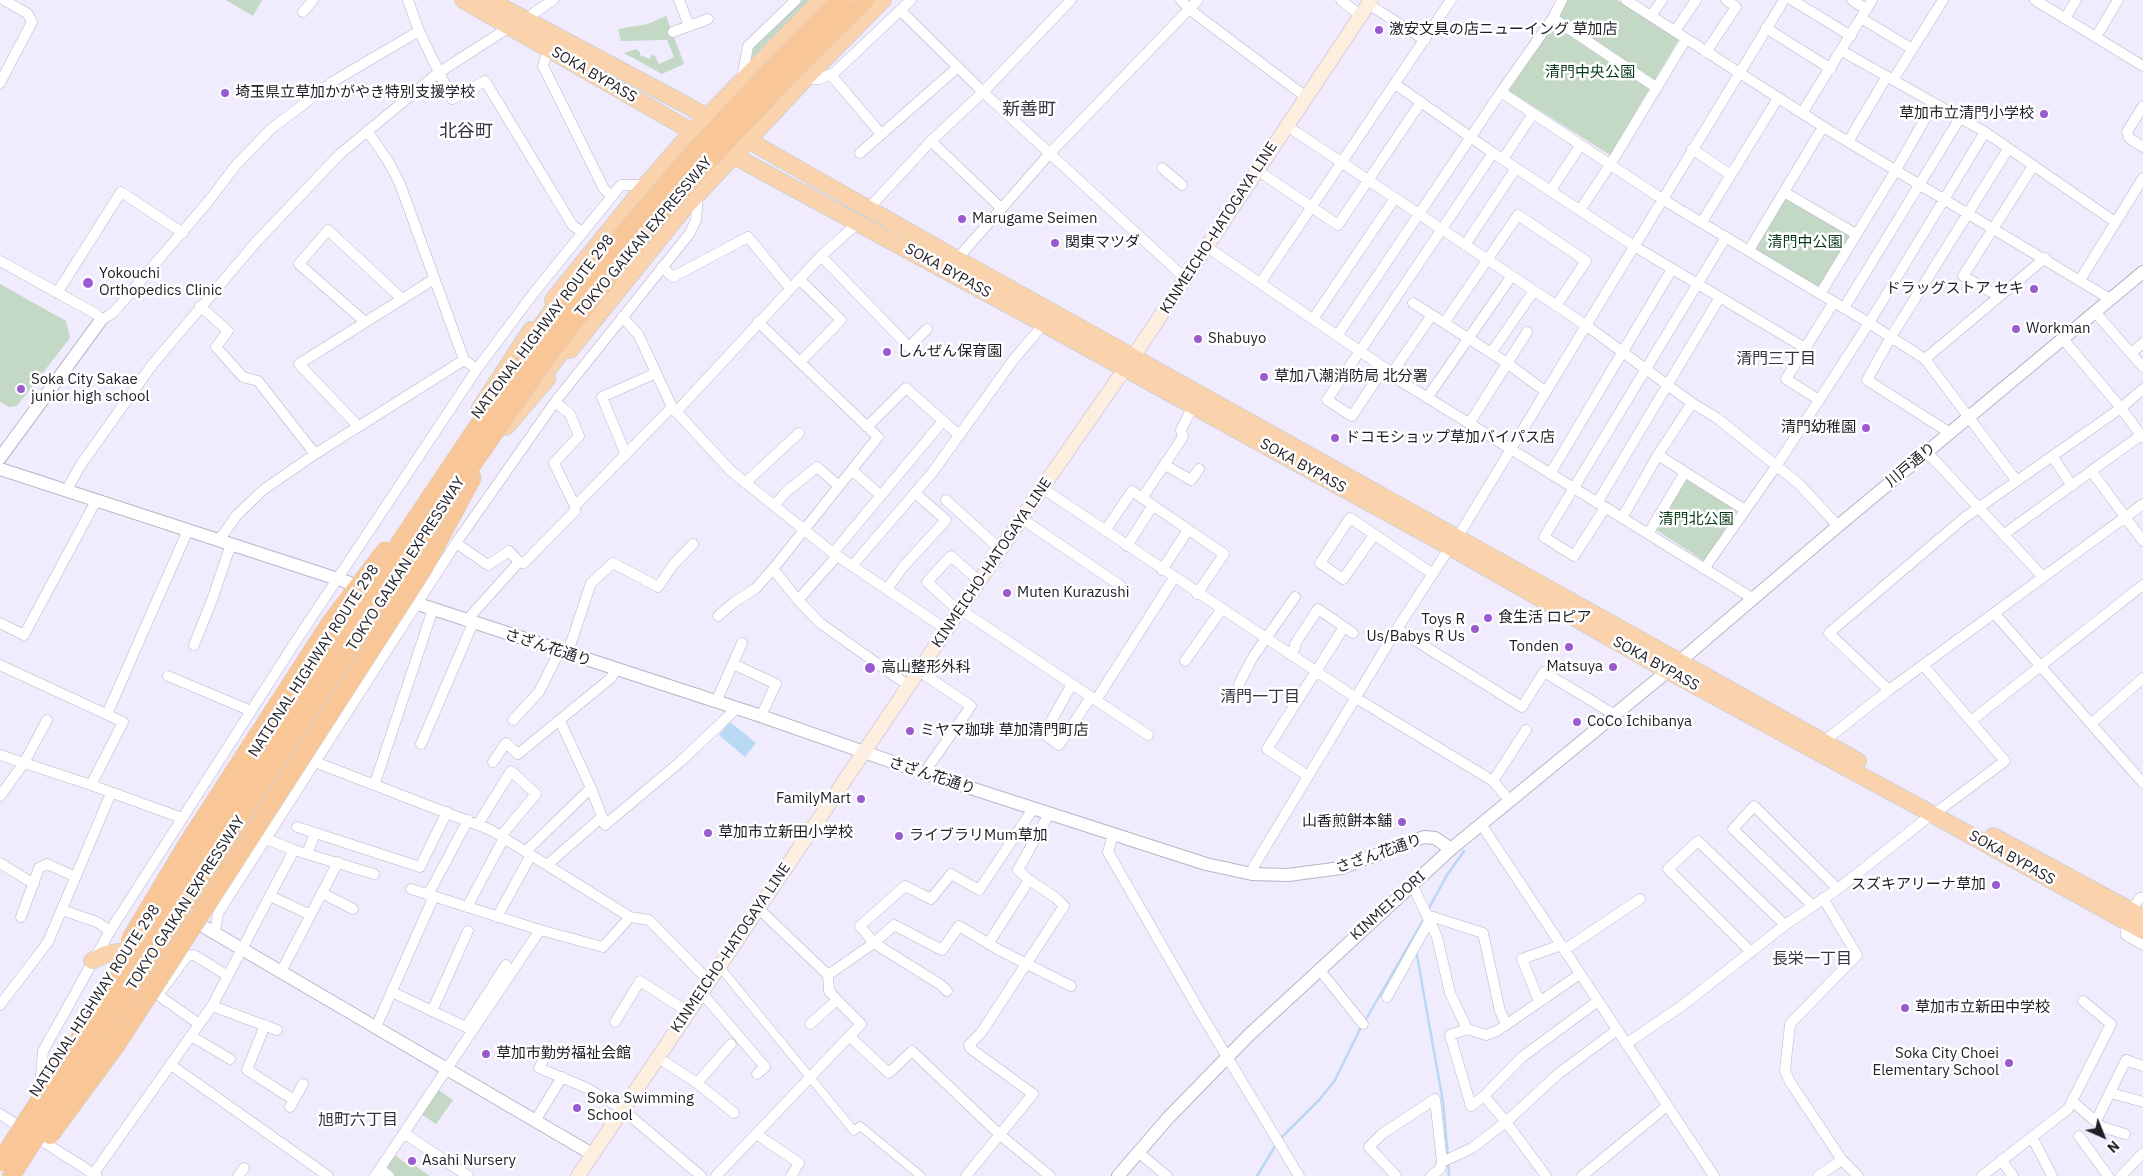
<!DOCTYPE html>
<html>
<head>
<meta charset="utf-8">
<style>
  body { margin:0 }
  #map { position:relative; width:2143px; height:1176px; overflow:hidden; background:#f0ecfe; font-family:"IBM Plex Sans",sans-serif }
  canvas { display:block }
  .north { position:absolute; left:2078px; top:1111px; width:50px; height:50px; -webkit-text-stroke:4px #fff; paint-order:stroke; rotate:136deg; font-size:14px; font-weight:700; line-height:20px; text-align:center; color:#1f1d25 }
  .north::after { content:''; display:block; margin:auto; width:18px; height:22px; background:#1f1d25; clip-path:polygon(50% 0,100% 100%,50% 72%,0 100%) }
</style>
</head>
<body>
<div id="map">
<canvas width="2143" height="1176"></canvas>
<div class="north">N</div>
</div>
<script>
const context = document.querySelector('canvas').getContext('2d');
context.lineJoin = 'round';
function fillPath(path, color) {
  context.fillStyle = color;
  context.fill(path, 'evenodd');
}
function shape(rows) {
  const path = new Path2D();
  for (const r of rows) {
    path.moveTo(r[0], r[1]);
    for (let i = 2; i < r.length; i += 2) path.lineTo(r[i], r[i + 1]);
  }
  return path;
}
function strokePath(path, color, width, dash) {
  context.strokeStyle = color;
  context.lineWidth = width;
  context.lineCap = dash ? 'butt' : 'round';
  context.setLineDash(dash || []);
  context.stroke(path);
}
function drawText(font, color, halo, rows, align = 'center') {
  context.font = font + ' "IBM Plex Sans","Noto Sans JP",sans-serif';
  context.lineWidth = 5;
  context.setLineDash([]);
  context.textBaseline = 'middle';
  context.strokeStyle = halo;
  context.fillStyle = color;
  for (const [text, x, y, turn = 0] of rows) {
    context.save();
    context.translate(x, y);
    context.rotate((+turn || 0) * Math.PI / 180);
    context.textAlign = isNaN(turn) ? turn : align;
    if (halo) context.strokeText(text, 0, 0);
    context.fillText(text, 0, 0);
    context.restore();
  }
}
fillPath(shape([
  [226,0,262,0,253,16],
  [801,0,812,0,750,62,754,46],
  [1567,0,1617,0,1679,39,1610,155,1509,91],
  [666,16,684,64,662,74,624,53,636,49,640,52,640,55,650,59,652,54,655,56,659,64,674,57,667,40,621,41,618,29,648,24],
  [1786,197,1852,236,1819,289,1756,249],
  [0,284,66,321,70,338,17,406,9,407,0,402],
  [1686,479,1737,511,1704,561,1655,529],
  [437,1089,453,1100,436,1124,421,1114],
  [393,1154,412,1168,414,1165,430,1176,395,1176,383,1168]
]), '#c3d9c5');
fillPath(shape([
  [730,722,756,743,745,757,719,735]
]), '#b8d8f4');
strokePath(shape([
  [1428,910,1447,875,1464,851],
  [1416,950,1443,1102,1448,1157],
  [1365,1021,1425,917],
  [1280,1139,1320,1099,1335,1080,1361,1027],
  [1448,1163,1449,1176],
  [1257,1176,1277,1143]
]), '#b8d8f4', 2.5);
const pedestrian = shape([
  [723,971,854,1131,860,1126,921,1176]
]);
const minor = shape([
  [679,0,689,26],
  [1181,0,1189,9,1306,97],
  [1341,0,1361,16],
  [1562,0,1553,18,1501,92,1662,199,1869,323,1925,359,2016,480],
  [1626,0,1830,131,2110,299],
  [1792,0,1851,36],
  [1852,0,1866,9],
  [2035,0,2143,66],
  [1368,4,1425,40],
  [900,10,983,92,1186,279],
  [303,12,313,0],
  [1651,16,1662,0],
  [1553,18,1657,88],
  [1861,18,1912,49],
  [2065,19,2076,0],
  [527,21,534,13,553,0],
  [1766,28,1831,69],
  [419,31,452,99,485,81,573,226,583,232],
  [1675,31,1696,0],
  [673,32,708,19],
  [2096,37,2118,0],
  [550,50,545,59,543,66,604,189,612,196],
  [1842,51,1985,132,2115,222],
  [1706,52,1736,7,1726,0],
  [831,75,881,134],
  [742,78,748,46,796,0],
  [805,79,819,79,834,73,911,0],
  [1893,80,1943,0],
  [0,83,32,22,28,14,4,0],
  [1395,84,1493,153,1634,246,1805,348],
  [2143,106,2127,132,2129,138,2143,147],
  [1802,113,1872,0],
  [1287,126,1587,326,1692,403,1717,418,1799,484,1838,526],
  [368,132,388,161,400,184,464,360],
  [931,141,1001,208],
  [1848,142,1887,76],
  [1692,149,1731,175],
  [860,153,958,67],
  [1503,159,1533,114],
  [1162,168,1182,185],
  [1257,170,1338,225,1421,102],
  [1551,190,1580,146],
  [1784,192,1856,234],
  [869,208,931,141,983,92,1071,0],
  [1580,210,1610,165,1686,39],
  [1702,222,1778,98],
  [1465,245,1516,168],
  [1207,247,1392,373,1394,377,1752,598],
  [1749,250,1823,127],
  [821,256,909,347,927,329],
  [957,259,1051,152,1198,0],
  [0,261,96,314,101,320,113,313,207,203,237,164,271,129,334,81,419,31,408,0],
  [662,267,673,277,748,237,790,288],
  [799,279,841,320,800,362],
  [2080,280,2143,178],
  [1261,282,1451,0],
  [57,293,121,192,183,233],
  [1820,294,1896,170,1934,103],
  [1998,296,1963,276,2033,166],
  [1413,303,1507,363,1546,392],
  [200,306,228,331,216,347,243,377,258,381,315,454],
  [1844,308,1960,118],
  [2095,312,2143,367],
  [622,317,638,334,672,407,731,471,833,553,947,630],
  [1313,319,1395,198],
  [364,321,299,264,328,230,401,298],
  [1444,323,1518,215,1586,261,1556,306],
  [1337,336,1501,92],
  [2063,339,2121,408,2143,438],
  [1491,353,1533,292],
  [2131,353,2143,343],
  [1925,359,2045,258],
  [1384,368,1352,416,1327,400,1493,153],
  [1392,373,1432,315],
  [1427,398,1511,277],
  [1819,400,1786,379,1834,302],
  [555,402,570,414,579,436,554,463,575,506],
  [676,412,821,256,859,222],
  [1469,424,1527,332],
  [358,426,299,364,434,279],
  [867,427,906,388,959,435],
  [1950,433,1867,380,1891,337,2008,149],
  [1927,452,2043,577],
  [626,455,602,397,656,373],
  [1658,455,1745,510],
  [2053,457,2072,486],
  [1165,465,1191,480,1199,469],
  [852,470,881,496],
  [2092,472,2143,541],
  [1550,474,1672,269],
  [745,483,799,433],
  [1042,488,1356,698,1493,781,1509,800],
  [66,491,82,463,152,365,257,241,340,154,438,73,502,32,507,25],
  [1142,498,1183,437,1181,430,1193,406],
  [946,500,1001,550],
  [1597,503,1720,297],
  [774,506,787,491,817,467,839,486],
  [1605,508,1574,556,1544,537,1726,237],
  [1622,518,1658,455,1692,403],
  [1022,519,1121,586],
  [1105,531,1132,491,1142,498,1224,554,1197,594],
  [1648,534,1685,472],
  [1374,535,1343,579,1320,563,1350,518,1433,574],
  [2003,535,2141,435],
  [1457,538,1784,0],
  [219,540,237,515,263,490,315,454,464,360,477,369],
  [456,543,488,565,509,551,519,562],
  [1127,546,1153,505],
  [833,553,943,421],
  [852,566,932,473,1014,359,1044,324],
  [773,569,798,600,820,623,909,686],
  [1704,569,1777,465,1869,323,1985,132],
  [1162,570,1188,530],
  [887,589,903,567,946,520,915,493],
  [798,600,837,556],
  [961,610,1148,735],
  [960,612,927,582,951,556,980,582],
  [1994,613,2143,783],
  [718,616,733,603,756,588,773,569,878,437,758,322],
  [466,621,519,562,524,563,575,511,575,506,672,407],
  [0,623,24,635,96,501],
  [1397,629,1522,707,1544,672,1615,715],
  [194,645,212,600,231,544],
  [1289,654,1295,648,1295,644,1318,609,1353,633],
  [567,655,591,583,613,563,658,587,673,565,693,544],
  [1185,661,1221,610],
  [733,664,776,684,761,716],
  [0,665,123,722,91,785],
  [919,671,971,706,924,773],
  [168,676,251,711],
  [1072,684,1044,734,1059,745,1091,697],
  [1239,684,1253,657,1295,597],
  [1889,690,1829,633,1964,518,2121,408,2143,389],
  [1096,700,1174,578],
  [716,702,742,643],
  [107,714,188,530],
  [513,720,539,692,559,652],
  [560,721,591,788,605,825,680,762,736,709],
  [1971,721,2143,585],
  [2091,724,2143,678],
  [1823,742,1889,690,2143,504],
  [421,744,473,623],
  [0,755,91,785,182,818],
  [315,762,491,830,630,917,649,920,709,981],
  [493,762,506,743,518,754,611,678,615,670],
  [1308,776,1267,749,1344,627],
  [1493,781,1526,730],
  [375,783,433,609],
  [0,796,24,763,47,720],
  [478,824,511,771,536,794,501,836],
  [1481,824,1714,1176],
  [297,827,420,867,447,812],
  [1113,834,1108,852,1200,1012,1299,1176],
  [266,839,294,850,374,874],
  [526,851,591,788],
  [307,854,315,833],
  [0,863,34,884],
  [547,865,602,817],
  [1252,874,1254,866,1397,629,1450,547],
  [1029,880,1018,870,1049,814],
  [1412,884,1437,937,1450,993,1467,1029,1450,1035,1471,1106,1484,1096,1522,1057,1598,1001],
  [411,889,540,930],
  [322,893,353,909],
  [428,895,468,820],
  [270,896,311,915],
  [1823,898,1857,955,1790,1024,1785,1070,1790,1082,1842,1160,1858,1176],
  [1813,906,1733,829,1754,806,1838,889],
  [467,907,504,838],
  [758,908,828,975,829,991,837,1000],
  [62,910,97,922,110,931],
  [2131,910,2140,898,2143,898],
  [1427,915,1483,933,1500,1011,1506,1024],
  [21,917,39,868,47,864,76,877],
  [497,917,531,855],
  [2127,922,2126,935,2143,945],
  [215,933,218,913,456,543,555,402,690,233,696,220,698,195],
  [1564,950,1640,899],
  [1751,952,1668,869,1698,841,1785,925],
  [1319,969,1363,1024],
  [281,972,338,862],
  [828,975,874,943,894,925,942,950,959,926,999,950,1071,986],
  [947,991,941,985,874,943,860,926,905,886,931,899,951,874,979,890,1033,809],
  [392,992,466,1027,506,965],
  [701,992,765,1067,757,1074],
  [1387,997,1429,921],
  [1539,1001,1522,959,1561,945],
  [0,1005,48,942,111,793],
  [212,1006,277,1030],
  [432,1011,468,931],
  [615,1022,640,981,688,1012],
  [199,1024,158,995,187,956,194,955,228,976],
  [265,1025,247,1070,294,1100],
  [376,1027,434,896],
  [1467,1029,1486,1035,1497,1031,1580,974],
  [191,1036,230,1059],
  [850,1037,889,1073,912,1051,999,1134,1050,1176],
  [1626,1044,1683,1005,1785,925,1838,889,1932,814,1942,808,2005,761,1923,665],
  [550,1047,539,1068,587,1088,622,1109,701,1176],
  [657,1057,697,1083,734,1113],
  [171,1065,328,1176],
  [697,1083,731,1044],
  [40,1087,43,1051,110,931,294,644,477,369,533,294,621,185,646,185],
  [2111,1093,2143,1102],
  [1484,1096,1506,1122,1546,1176],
  [2072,1101,2102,1127,2125,1134],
  [290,1107,303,1084],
  [0,1114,97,1176],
  [535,1121,562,1077],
  [2096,1121,2126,1060,2143,1066],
  [405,1134,468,1176],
  [756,1134,799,1163,791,1176],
  [2079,1136,2108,1176],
  [2032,1137,2052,1176],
  [1138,1152,1167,1176],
  [2001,1160,2013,1176],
  [1442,1162,1472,1148,1506,1122,1558,1074,1617,1030],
  [380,1169,389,1176],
  [92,1176,212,1006,294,850],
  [238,1176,244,1168],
  [375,1176,540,930,603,947,630,917],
  [716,1176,861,1024,837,1000,810,1024],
  [966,1176,1033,1094,970,1048,969,1045,981,1033,1064,906,1056,898,1029,880,988,944],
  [1396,1176,1369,1147,1382,1134,1435,1099,1442,1162,1440,1169,1431,1176],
  [1582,1176,1667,1106],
  [1818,1176,1842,1160],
  [1982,1176,2068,1109,2111,1024,2083,1001],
  [2121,1176,2143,1153]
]);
const tertiary = shape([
  [0,458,101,320],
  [0,469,350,583],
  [409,601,761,716,924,773,1206,864,1252,874,1288,875,1341,868,1424,837,1435,838,1451,849],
  [189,918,592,1154],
  [1118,1176,1168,1118,1249,1035,1451,849,1680,661,1838,526,2143,272]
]);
const secondary = shape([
  [578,1176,1042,488,1133,357,1371,0]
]);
const trunk = shape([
  [463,0,747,163,1044,324,1450,547,1668,671,1932,814,2143,931],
  [489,0,686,105,957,259,1858,761],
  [553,300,646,185,692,132,821,0],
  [529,342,564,295],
  [570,350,682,211,805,79,883,0],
  [536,386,572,337],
  [479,410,531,330],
  [506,427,547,379],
  [1993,836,2143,917],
  [92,961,106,954,127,951],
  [143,985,332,690]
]);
const motorway = shape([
  [425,566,472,478],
  [331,622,385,551]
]);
strokePath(pedestrian, '#b9b3c9', 9);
strokePath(minor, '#b9b3c9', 11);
strokePath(tertiary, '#b9b3c9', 14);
strokePath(secondary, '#b9b3c9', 15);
strokePath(trunk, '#d2d2d3', 18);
strokePath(motorway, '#d2d2d3', 19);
strokePath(pedestrian, '#fff', 8);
strokePath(minor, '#fff', 10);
strokePath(tertiary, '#fff', 12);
strokePath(secondary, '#fdeee0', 14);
strokePath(trunk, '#fad2ac', 16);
strokePath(motorway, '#f9c697', 18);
const motorwayBridge = shape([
  [130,940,188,843,331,622],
  [50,1135,117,1044,425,566],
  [0,1162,379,574,484,417,532,351,610,250,687,160,774,67,841,0],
  [11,1176,309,710,450,497,547,356,624,257,700,169,795,69,865,0]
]);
strokePath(motorwayBridge, '#d2d2d3', 19, []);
strokePath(motorwayBridge, '#f9c697', 18);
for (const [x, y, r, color] of [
  [1379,30,5,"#9a5bd1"],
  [225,93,5,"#9a5bd1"],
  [2044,114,5,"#9a5bd1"],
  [962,219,5,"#9a5bd1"],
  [1055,243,5,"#9a5bd1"],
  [88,283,6,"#9a5bd1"],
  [2034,289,5,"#9a5bd1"],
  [2016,329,5,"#9a5bd1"],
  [1198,339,5,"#9a5bd1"],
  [887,352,5,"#9a5bd1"],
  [1264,377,5,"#9a5bd1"],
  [21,389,5,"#9a5bd1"],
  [1866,428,5,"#9a5bd1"],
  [1335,438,5,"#9a5bd1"],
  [1007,593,5,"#9a5bd1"],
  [1488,618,5,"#9a5bd1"],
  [1475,629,5,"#9a5bd1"],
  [1569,647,5,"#9a5bd1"],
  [1613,667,5,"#9a5bd1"],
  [870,668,6,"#9a5bd1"],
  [1577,722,5,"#9a5bd1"],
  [910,731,5,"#9a5bd1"],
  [861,799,5,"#9a5bd1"],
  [1402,822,5,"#9a5bd1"],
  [708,833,5,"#9a5bd1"],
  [899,836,5,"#9a5bd1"],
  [1996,885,5,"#9a5bd1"],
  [1905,1008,5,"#9a5bd1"],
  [486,1054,5,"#9a5bd1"],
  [2009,1063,5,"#9a5bd1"],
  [577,1108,5,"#9a5bd1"],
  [412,1161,5,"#9a5bd1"]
]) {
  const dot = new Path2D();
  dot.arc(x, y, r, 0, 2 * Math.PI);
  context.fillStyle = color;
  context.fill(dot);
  strokePath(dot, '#fff', 2);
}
drawText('15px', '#1f1d25', '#fff', [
  ["激安文具の店ニューイング 草加店",1389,30],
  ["埼玉県立草加かがやき特別支援学校",235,93],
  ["草加市立清門小学校",2034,114,"right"],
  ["Marugame Seimen",972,219],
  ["関東マツダ",1065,243],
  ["Yokouchi",99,274],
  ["Orthopedics Clinic",99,291],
  ["ドラッグストア セキ",2024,289,"right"],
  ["Workman",2026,329],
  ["Shabuyo",1208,339],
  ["しんぜん保育園",897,352],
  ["草加八潮消防局 北分署",1274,377],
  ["Soka City Sakae",31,380],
  ["junior high school",31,397],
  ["清門幼稚園",1856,428,"right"],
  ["ドコモショップ草加バイパス店",1345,438],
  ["Muten Kurazushi",1017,593],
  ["食生活 ロピア",1498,618],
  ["Toys R",1465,620,"right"],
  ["Us/Babys R Us",1465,637,"right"],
  ["Tonden",1559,647,"right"],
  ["Matsuya",1603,667,"right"],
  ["高山整形外科",881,668],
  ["CoCo Ichibanya",1587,722],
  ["ミヤマ珈琲 草加清門町店",920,731],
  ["FamilyMart",851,799,"right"],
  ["山香煎餅本舗",1392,822,"right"],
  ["草加市立新田小学校",718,833],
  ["ライブラリMum草加",909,836],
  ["スズキアリーナ草加",1986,885,"right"],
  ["草加市立新田中学校",1915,1008],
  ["草加市勤労福祉会館",496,1054],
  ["Soka City Choei",1999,1054,"right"],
  ["Elementary School",1999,1071,"right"],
  ["Soka Swimming",587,1099],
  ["School",587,1116],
  ["Asahi Nursery",422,1161]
], 'left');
drawText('15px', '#063915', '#fff', [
  ["清門中央公園",1590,73],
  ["清門中公園",1805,243],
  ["清門北公園",1696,520]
]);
drawText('15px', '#1f1d25', '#fff', [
  ["SOKA BYPASS",594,75,30],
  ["KINMEICHO-HATOGAYA LINE",1219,228,-57],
  ["TOKYO GAIKAN EXPRESSWAY",644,237,-50],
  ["SOKA BYPASS",948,271,29],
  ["NATIONAL HIGHWAY ROUTE 298",543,327,-53],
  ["川戸通り",1911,465,-40],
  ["SOKA BYPASS",1303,466,29],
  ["KINMEICHO-HATOGAYA LINE",992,563,-56],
  ["TOKYO GAIKAN EXPRESSWAY",406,564,-57],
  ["さざん花通り",548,648,18],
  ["NATIONAL HIGHWAY ROUTE 298",314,661,-57],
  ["SOKA BYPASS",1656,664,29],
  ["さざん花通り",932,776,18],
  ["さざん花通り",1379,854,-19],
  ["SOKA BYPASS",2012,858,29],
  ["TOKYO GAIKAN EXPRESSWAY",186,903,-57],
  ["KINMEI-DORI",1388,906,-42],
  ["KINMEICHO-HATOGAYA LINE",731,948,-56],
  ["NATIONAL HIGHWAY ROUTE 298",95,1001,-57]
]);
drawText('16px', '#363243', '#fff', [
  ["清門三丁目",1776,359],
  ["清門一丁目",1260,697],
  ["長栄一丁目",1812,959],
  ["旭町六丁目",358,1120]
]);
drawText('18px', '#363243', '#fff', [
  ["新善町",1029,110],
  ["北谷町",466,132]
]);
</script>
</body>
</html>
